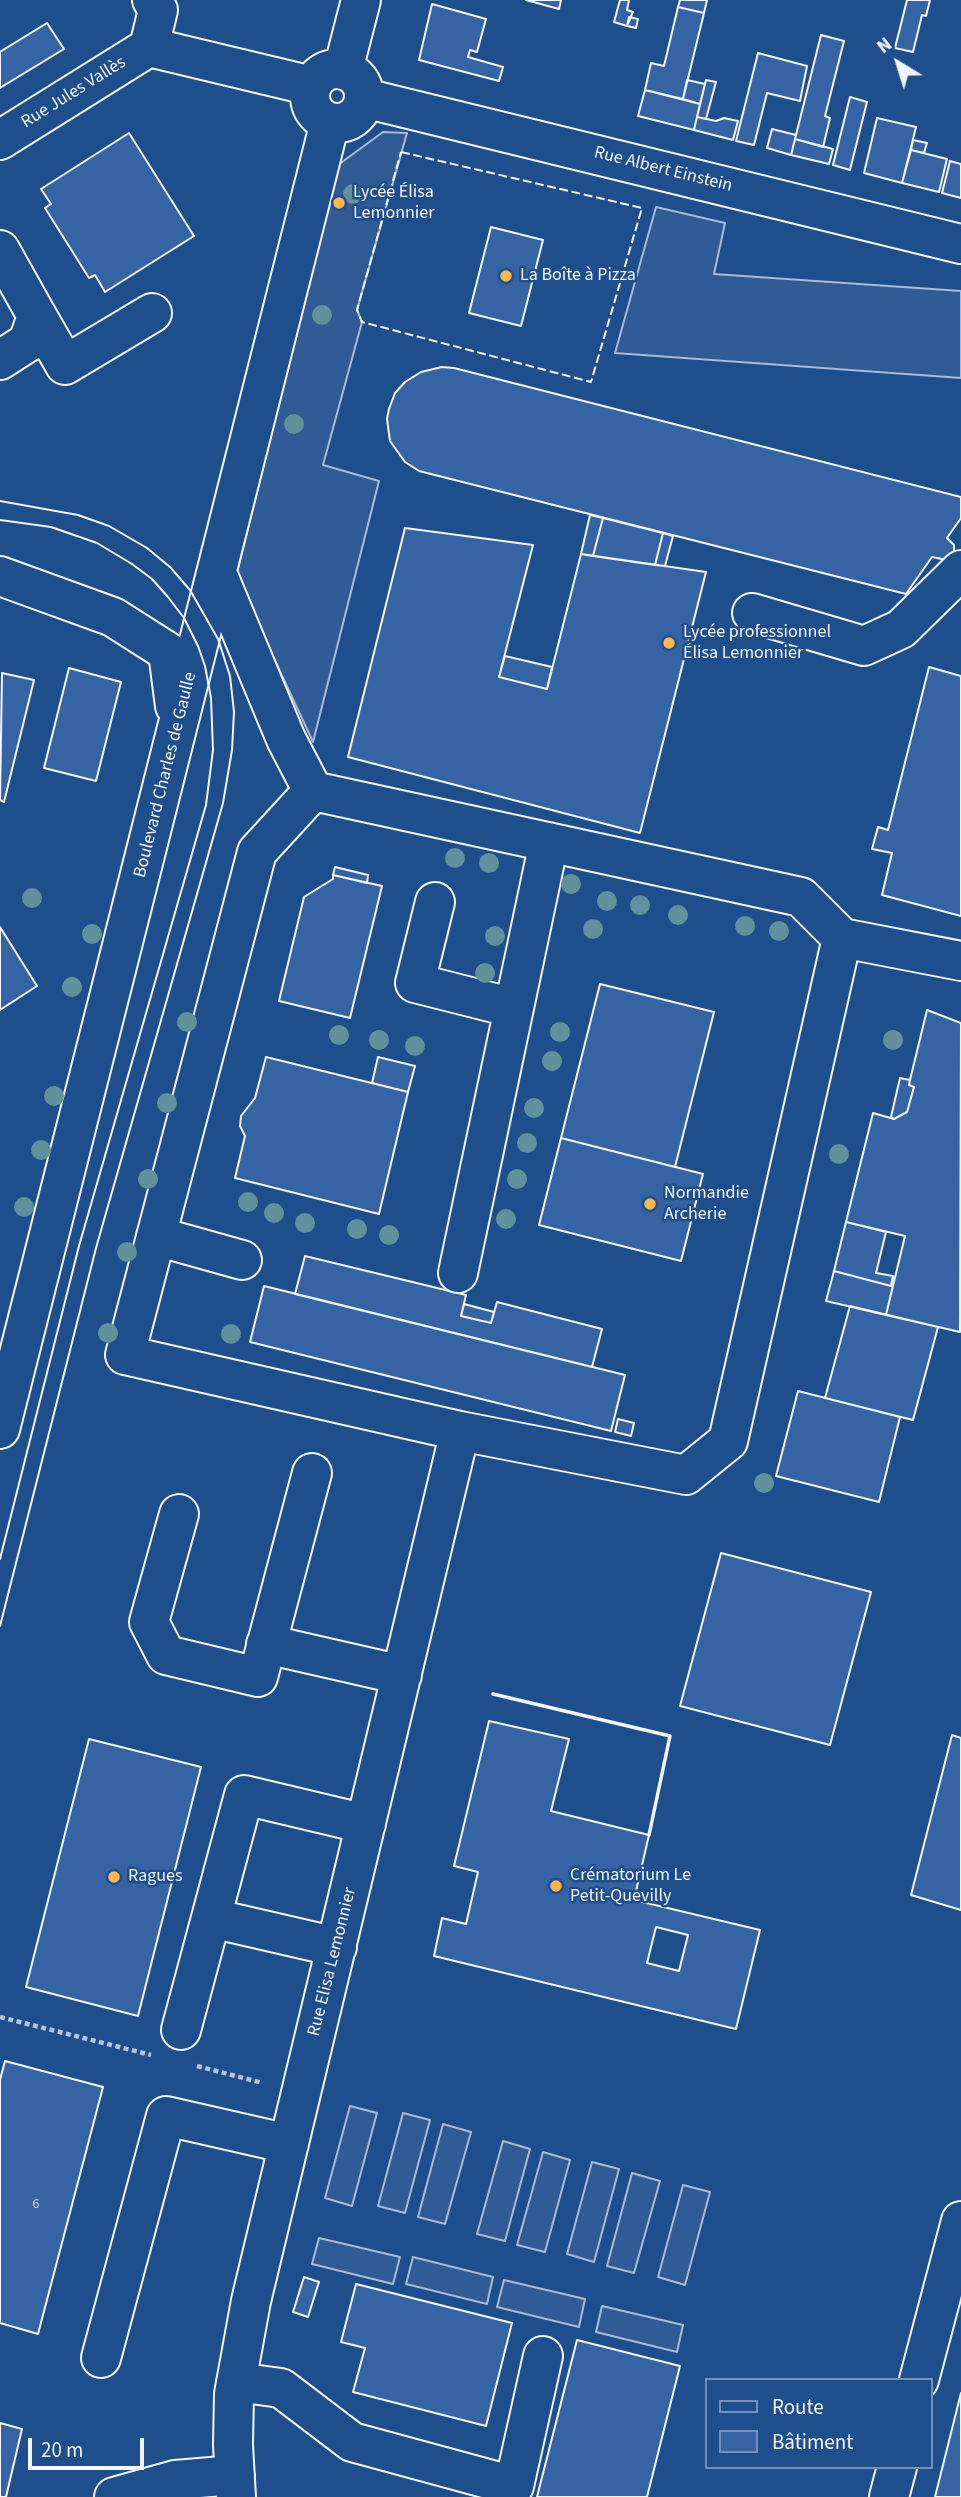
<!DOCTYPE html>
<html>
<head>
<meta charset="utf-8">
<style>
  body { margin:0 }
  #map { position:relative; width:961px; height:2497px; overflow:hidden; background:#1f4e8c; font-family:"Source Sans 3",sans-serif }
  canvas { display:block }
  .legend { position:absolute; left:705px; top:2378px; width:228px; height:91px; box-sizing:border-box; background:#1f4e8c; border:2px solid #7391ba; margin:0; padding:9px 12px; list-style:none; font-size:21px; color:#f2f6ff }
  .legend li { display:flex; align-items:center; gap:14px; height:35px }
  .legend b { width:35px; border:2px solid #7391ba }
  .north { position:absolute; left:863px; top:28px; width:70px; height:70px; -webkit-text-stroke:5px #1f4e8c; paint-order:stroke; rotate:322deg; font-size:19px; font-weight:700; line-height:28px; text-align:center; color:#f2f6ff }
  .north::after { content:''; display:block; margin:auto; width:24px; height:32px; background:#f2f6ff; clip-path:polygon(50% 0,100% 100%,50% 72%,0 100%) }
  .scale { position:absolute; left:28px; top:2438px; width:116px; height:32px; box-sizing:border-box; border:4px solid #f2f6ff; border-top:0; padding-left:9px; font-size:21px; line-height:24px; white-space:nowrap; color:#f2f6ff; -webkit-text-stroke:5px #1f4e8c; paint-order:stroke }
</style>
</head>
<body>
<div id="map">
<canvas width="961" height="2497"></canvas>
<ul class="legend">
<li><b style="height:9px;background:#1f4e8c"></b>Route</li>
<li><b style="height:19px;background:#3563a3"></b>Bâtiment</li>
</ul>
<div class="north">N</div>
<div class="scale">20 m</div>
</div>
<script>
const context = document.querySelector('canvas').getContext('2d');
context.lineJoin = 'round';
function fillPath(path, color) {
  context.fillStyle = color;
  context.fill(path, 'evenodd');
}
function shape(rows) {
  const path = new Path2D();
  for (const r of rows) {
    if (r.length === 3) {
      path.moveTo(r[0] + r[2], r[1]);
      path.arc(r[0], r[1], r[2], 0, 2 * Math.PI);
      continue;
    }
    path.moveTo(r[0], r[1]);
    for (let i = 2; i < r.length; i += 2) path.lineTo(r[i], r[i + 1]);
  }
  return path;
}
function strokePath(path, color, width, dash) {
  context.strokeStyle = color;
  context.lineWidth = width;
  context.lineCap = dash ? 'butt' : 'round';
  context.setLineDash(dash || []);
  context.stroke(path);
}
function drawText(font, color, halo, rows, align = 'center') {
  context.font = font + ' "Source Sans 3",sans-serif';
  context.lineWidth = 5;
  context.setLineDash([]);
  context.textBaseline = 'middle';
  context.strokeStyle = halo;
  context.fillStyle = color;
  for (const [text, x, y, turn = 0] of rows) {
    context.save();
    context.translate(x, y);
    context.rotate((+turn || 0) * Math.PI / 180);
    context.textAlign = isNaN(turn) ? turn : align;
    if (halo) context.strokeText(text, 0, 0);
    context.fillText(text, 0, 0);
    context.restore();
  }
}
const parking = shape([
  [383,132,407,133,357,310,362,322,323,465,379,481,313,742,236,577,338,165,383,132],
  [656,207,725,223,714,274,961,291,961,378,615,353,656,207],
  [350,2106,377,2113,352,2206,325,2198,350,2106],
  [403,2113,430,2120,405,2213,378,2206,403,2113],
  [443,2124,471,2132,445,2224,418,2217,443,2124],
  [503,2141,530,2149,505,2241,477,2234,503,2141],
  [543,2152,570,2160,545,2252,517,2245,543,2152],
  [592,2162,619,2169,594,2262,567,2254,592,2162],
  [632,2173,660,2181,634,2273,607,2266,632,2173],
  [683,2185,710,2192,685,2285,658,2277,683,2185],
  [319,2238,400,2257,393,2284,312,2264,319,2238],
  [413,2257,493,2277,487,2304,406,2284,413,2257],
  [504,2280,585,2299,579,2327,497,2307,504,2280],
  [602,2306,683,2325,677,2352,596,2332,602,2306]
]);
fillPath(parking, '#305b95');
strokePath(parking, '#a8bbd7', 2);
const building = shape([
  [526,0,561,0,559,9,526,0],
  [620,0,629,0,627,10,633,12,627,26,614,22,620,0],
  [680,0,707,0,704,13,678,7,680,0],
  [907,0,930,0,926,16,922,15,913,52,895,48,907,0],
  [432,4,486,19,477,52,470,50,468,57,503,67,499,81,419,60,432,4],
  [678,7,704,13,683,99,645,90,651,63,664,66,678,7],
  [629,17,638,19,636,28,627,26,629,17],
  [47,23,64,49,0,88,0,52,47,23],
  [821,35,844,41,825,116,830,118,823,147,795,139,821,35],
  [758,53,807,66,800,101,767,93,754,145,736,141,758,53],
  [687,80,705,84,700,104,683,99,687,80],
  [706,80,716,82,706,119,697,117,706,80],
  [645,90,700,104,694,130,638,116,645,90],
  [850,97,867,102,850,170,833,165,850,97],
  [697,117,716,121,724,118,738,121,733,140,694,130,697,117],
  [877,118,916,127,902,183,864,173,877,118],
  [772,129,796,135,791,155,767,148,772,129],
  [129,133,194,236,105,292,95,275,89,278,45,208,51,204,41,189,129,133],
  [795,139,833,149,829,164,791,155,795,139],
  [913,140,927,143,924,153,911,150,913,140],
  [911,150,947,159,939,192,902,183,911,150],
  [950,161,961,164,961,198,942,193,950,161],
  [491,227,543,240,521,326,469,313,491,227],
  [442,367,454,368,961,497,961,518,947,538,954,545,954,552,947,560,932,557,906,594,419,471,405,462,390,441,387,419,389,409,395,393,405,382,421,372,442,367],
  [590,515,603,518,593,556,581,554,590,515],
  [603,518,663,533,655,565,593,556,603,518],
  [405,528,533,545,499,677,547,689,581,554,706,572,640,833,348,757,405,528],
  [663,533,673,536,665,566,655,565,663,533],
  [505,656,552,667,547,689,499,677,505,656],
  [929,667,961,676,961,916,882,895,892,853,872,849,878,827,888,830,929,667],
  [69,668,121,682,96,781,44,768,69,668],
  [2,673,34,680,4,802,0,800,2,673],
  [335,867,368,875,367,883,333,875,335,867],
  [333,875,382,886,350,1018,279,1001,304,897,333,879,333,875],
  [0,927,37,986,0,1010,0,927],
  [600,984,714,1012,675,1167,561,1138,600,984],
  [927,1010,961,1023,960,1332,886,1315,905,1236,846,1222,873,1113,894,1119,907,1112,914,1087,909,1085,910,1080,927,1010],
  [266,1057,408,1092,379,1214,235,1178,245,1136,240,1126,241,1116,255,1098,266,1057],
  [378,1057,415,1066,408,1092,372,1083,378,1057],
  [900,1078,910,1080,909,1085,914,1087,907,1112,894,1119,891,1117,900,1078],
  [561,1138,703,1174,681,1261,539,1225,561,1138],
  [846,1222,886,1232,876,1273,893,1276,891,1286,834,1271,846,1222],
  [305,1256,466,1295,461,1316,491,1323,497,1302,602,1329,592,1367,295,1294,305,1256],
  [834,1271,891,1286,895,1277,886,1315,826,1301,834,1271],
  [264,1286,625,1375,611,1431,250,1342,264,1286],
  [464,1304,494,1312,491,1323,461,1316,464,1304],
  [850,1306,938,1327,913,1420,825,1398,850,1306],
  [798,1391,900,1417,879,1502,776,1476,798,1391],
  [618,1419,634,1423,631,1436,615,1432,618,1419],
  [721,1553,871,1592,830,1745,680,1706,721,1553],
  [489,1721,569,1739,551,1811,649,1835,634,1900,760,1930,736,2029,434,1956,442,1918,466,1924,478,1872,454,1866,489,1721],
  [952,1735,961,1738,961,1910,911,1895,952,1735],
  [89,1739,201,1767,138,2016,26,1987,89,1739],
  [656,1927,688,1935,679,1971,647,1963,656,1927],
  [5,2061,103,2087,38,2334,0,2323,0,2080,5,2061],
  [304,2277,319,2282,308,2317,293,2312,304,2277],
  [356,2284,512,2323,486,2426,353,2392,365,2348,341,2342,356,2284],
  [577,2340,680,2366,647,2497,537,2497,577,2340],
  [961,2393,961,2497,935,2497,961,2393],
  [0,2423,22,2429,6,2497,0,2497,0,2423]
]);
fillPath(building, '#3563a3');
strokePath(building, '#f2f6ff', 2);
const minor = shape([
  [149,47,312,86],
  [337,96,27],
  [343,70,361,0],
  [364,98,961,244],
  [0,140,149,47,158,10,152,0],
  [0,250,37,316,28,342,0,360],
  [37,316,65,365,152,313],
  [217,573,286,739,313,791],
  [0,576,113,617,168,652,175,706],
  [752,613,864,646,901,629,961,570],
  [313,791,257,852,125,1355,460,1431,686,1475,728,1441,842,938],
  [313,791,801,897,842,938,961,961],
  [435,902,415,983,514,1008],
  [156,1236,242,1260],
  [458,1273,549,842],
  [0,1429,330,122],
  [179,1514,149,1622,166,1655,258,1677,312,1473],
  [266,1644,402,1675],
  [211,1918,337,1947],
  [181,2030,244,1795,366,1824],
  [101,2358,166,2116,289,2144],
  [919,2380,961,2221],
  [236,2382,281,2388,352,2442,514,2486,543,2356],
  [114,2497,175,2480,235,2475],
  [236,2497,233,2445,234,2394,251,2301,460,1431],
  [889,2497,897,2467]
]);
strokePath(minor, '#f2f6ff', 42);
strokePath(shape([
  [0,2017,151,2055],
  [197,2066,263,2083]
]), '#b3c4dc', 4.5, [5, 3.5]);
strokePath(minor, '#1f4e8c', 38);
strokePath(shape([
  [0,501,78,515,109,526,147,548,170,567,190,590,218,639,230,676,234,712,232,750,223,803,96,1248,0,1626],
  [0,520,51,527,97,543,132,564,152,579,168,597,184,618,198,646,205,666,211,698,213,750,206,805,79,1246,0,1559]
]), '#f2f6ff', 2);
strokePath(shape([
  [401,152,642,208,591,382,362,322,357,310,401,152]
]), '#f2f6ff', 2, [9, 3.5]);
strokePath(shape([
  [493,1694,670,1736,649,1835]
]), '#f2f6ff', 3.5);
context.fillStyle = '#61919a';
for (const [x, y] of [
  [353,194],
  [322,315],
  [294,424],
  [455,858],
  [489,863],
  [571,884],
  [32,898],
  [607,901],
  [640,905],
  [678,915],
  [745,926],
  [593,929],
  [779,931],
  [92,934],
  [495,936],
  [485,973],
  [72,987],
  [187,1022],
  [560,1032],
  [339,1035],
  [379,1040],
  [893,1040],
  [415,1046],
  [552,1061],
  [54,1096],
  [167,1103],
  [534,1108],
  [527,1143],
  [41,1150],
  [839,1154],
  [148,1179],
  [517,1179],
  [248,1202],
  [24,1207],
  [274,1213],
  [506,1219],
  [305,1223],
  [357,1229],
  [389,1235],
  [127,1252],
  [108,1333],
  [231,1334],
  [764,1483]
]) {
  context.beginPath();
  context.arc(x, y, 10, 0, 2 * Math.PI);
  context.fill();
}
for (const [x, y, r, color] of [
  [339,203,7,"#ffb74d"],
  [506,276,7,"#ffb74d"],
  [669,643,7,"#ffb74d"],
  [650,1204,7,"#ffb74d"],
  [114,1877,7,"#ffb74d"],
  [556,1886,7,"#ffb74d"]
]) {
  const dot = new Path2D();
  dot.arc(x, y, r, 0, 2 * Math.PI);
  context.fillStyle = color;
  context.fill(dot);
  strokePath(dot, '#1f4e8c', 2.5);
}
drawText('14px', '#c3d1e8', null, [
  ["6",36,2205]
]);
drawText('18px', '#f2f6ff', '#1f4e8c', [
  ["Rue Jules Vallès",74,93,-32],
  ["Rue Albert Einstein",663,170,14],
  ["Boulevard Charles de Gaulle",166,775,-76],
  ["Rue Elisa Lemonnier",333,1962,-76]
]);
drawText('18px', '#f2f6ff', '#1f4e8c', [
  ["Lycée Élisa",353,193],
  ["Lemonnier",353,214],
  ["La Boîte à Pizza",520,276],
  ["Lycée professionnel",683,633],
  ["Élisa Lemonnier",683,654],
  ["Normandie",664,1194],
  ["Archerie",664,1215],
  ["Crématorium Le",570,1876],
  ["Petit-Quevilly",570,1897],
  ["Ragues",128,1877]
], 'left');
</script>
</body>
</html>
